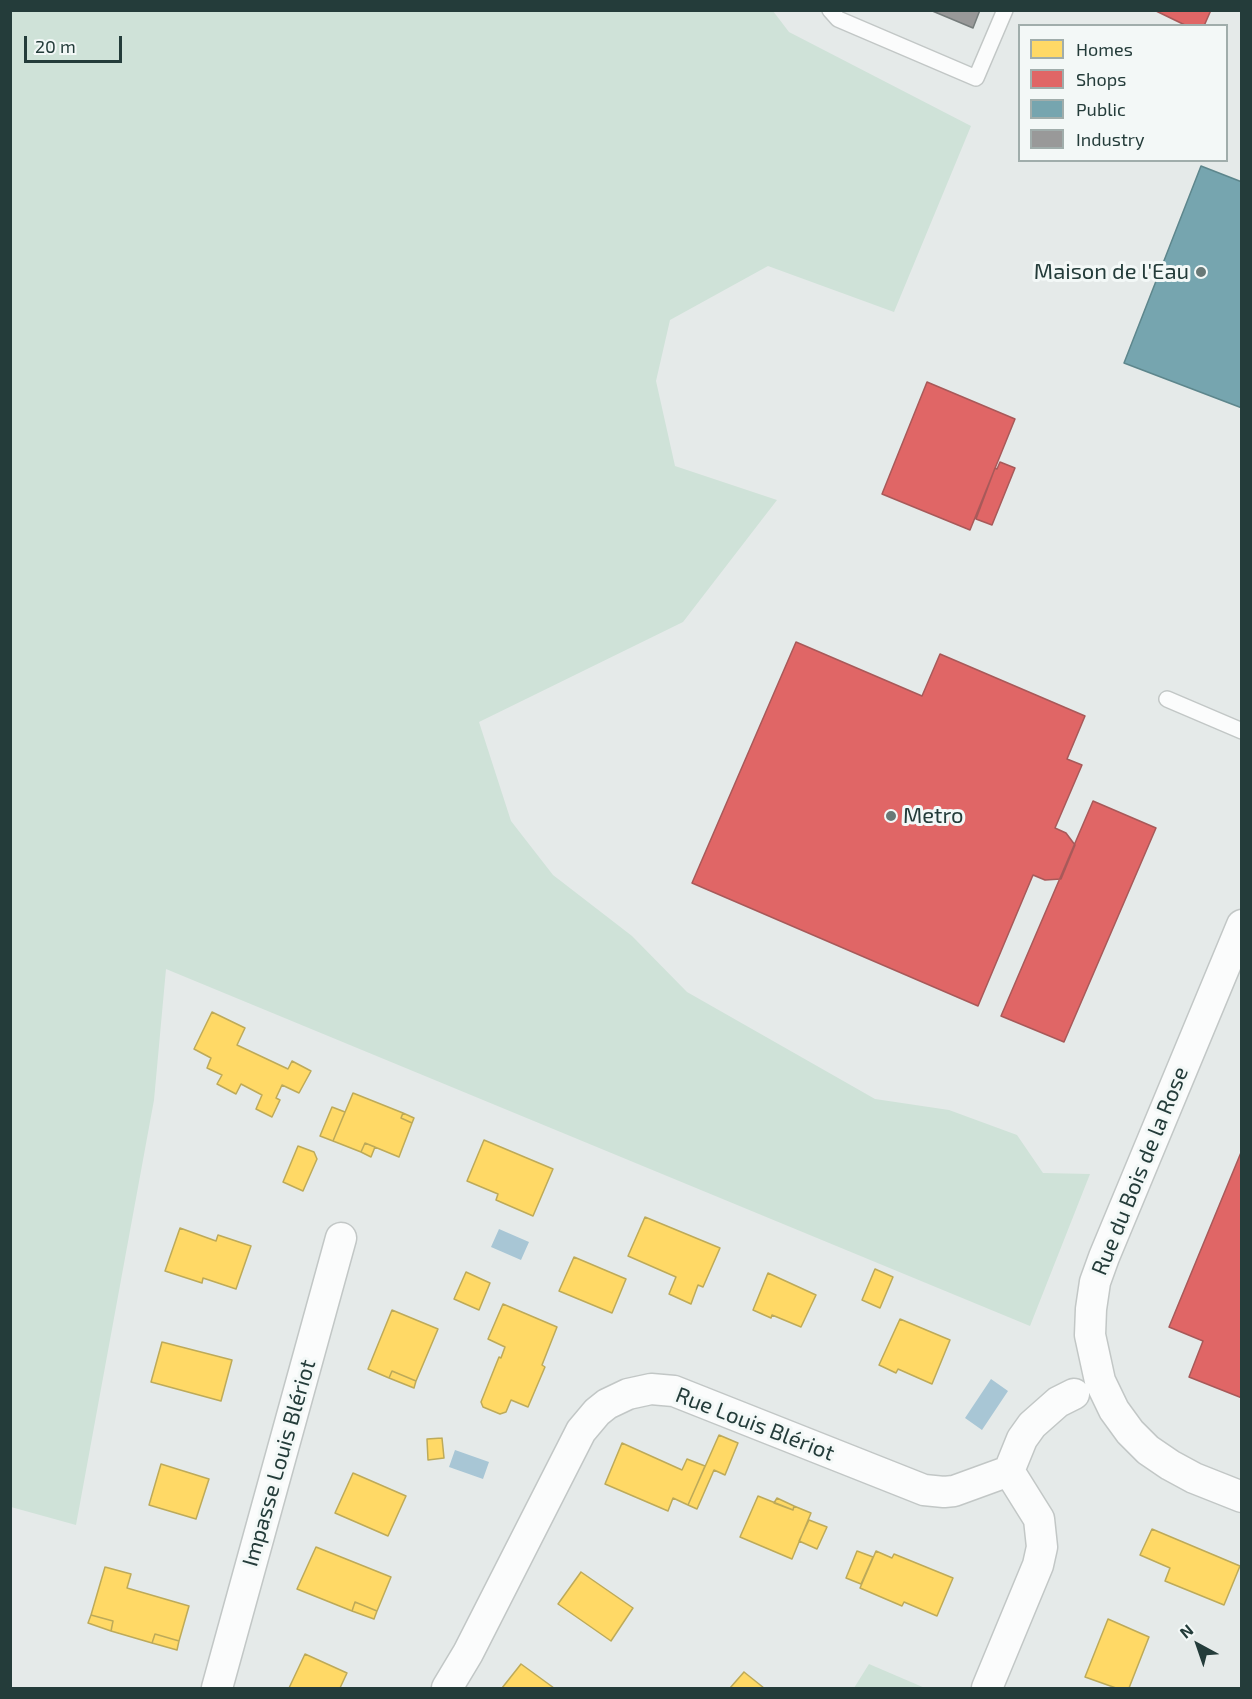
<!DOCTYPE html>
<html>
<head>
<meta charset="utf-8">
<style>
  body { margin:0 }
  #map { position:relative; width:1252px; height:1699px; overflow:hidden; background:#e5eae9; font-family:"Exo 2",sans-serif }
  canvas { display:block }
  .frame { position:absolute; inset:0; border:12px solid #243c3a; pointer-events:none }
  .legend { position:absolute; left:1018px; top:24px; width:210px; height:138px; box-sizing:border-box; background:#f3f8f7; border:2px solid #a0adab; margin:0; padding:8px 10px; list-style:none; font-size:18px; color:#243c3a }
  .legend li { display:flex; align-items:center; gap:12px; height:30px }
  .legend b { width:30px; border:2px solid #a0adab }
  .north { position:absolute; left:1168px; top:1615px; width:60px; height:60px; -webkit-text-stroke:4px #f3f8f7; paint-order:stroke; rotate:320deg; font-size:16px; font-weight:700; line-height:24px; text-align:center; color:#243c3a }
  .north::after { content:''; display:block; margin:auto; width:21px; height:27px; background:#243c3a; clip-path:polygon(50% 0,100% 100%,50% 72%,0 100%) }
  .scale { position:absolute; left:24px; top:36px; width:98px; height:27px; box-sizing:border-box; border:3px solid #243c3a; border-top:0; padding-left:8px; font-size:18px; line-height:21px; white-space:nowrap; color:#243c3a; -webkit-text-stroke:4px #f3f8f7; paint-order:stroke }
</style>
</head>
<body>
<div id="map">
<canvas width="1252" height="1699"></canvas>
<div class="frame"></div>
<ul class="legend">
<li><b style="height:16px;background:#ffd966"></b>Homes</li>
<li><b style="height:16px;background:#e06666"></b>Shops</li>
<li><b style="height:16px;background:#76a5af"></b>Public</li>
<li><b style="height:16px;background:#999"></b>Industry</li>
</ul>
<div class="north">N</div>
<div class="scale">20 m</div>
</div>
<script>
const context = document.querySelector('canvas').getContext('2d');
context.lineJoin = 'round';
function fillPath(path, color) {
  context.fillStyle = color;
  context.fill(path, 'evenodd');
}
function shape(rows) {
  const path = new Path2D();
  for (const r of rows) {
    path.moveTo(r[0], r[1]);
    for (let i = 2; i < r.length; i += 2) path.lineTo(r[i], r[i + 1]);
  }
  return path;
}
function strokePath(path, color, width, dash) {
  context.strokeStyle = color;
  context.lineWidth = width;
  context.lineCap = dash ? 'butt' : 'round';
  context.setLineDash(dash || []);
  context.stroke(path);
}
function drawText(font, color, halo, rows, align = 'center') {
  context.font = font + ' "Exo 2",sans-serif';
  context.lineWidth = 6;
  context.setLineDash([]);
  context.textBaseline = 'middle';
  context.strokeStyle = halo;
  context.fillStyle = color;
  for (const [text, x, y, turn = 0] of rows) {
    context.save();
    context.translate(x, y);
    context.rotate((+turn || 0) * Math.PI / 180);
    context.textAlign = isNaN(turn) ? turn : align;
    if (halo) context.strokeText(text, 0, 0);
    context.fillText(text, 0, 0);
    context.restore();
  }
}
fillPath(shape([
  [11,10,773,11,789,32,971,126,894,312,768,266,670,320,656,381,675,466,777,500,683,622,479,722,511,821,553,875,632,936,687,992,875,1099,949,1110,1017,1135,1043,1173,1090,1174,1030,1326,166,969,154,1100,76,1525,11,1507],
  [869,1664,925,1688,854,1688]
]), '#cfe2d8');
fillPath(shape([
  [499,1229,529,1242,521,1260,491,1247],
  [991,1379,1008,1391,982,1430,965,1418],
  [455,1450,489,1462,483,1479,449,1467]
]), '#a8c6d5');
const homes = shape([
  [212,1012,245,1028,237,1045,288,1069,292,1061,311,1071,299,1093,282,1085,276,1098,280,1100,272,1117,256,1109,262,1095,241,1084,236,1094,217,1084,222,1075,207,1068,211,1058,194,1049,212,1012],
  [353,1093,403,1113,401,1118,412,1123,399,1157,365,1143,361,1152,333,1141,353,1093],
  [332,1107,345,1112,333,1141,320,1136,332,1107],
  [403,1113,414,1118,412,1123,401,1118,403,1113],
  [484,1140,553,1169,533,1216,496,1200,498,1194,467,1181,484,1140],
  [365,1143,375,1147,371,1157,361,1152,365,1143],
  [298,1146,314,1152,317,1159,303,1191,283,1182,298,1146],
  [645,1217,720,1248,703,1287,698,1285,691,1304,669,1294,676,1277,628,1256,645,1217],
  [180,1228,216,1241,218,1235,251,1246,236,1289,203,1278,202,1283,165,1271,180,1228],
  [574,1257,626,1279,612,1313,559,1291,574,1257],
  [875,1269,893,1277,880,1308,862,1300,875,1269],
  [466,1272,490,1283,479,1310,454,1299,466,1272],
  [768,1273,816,1295,801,1327,772,1315,771,1318,753,1310,768,1273],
  [503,1304,557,1327,542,1365,545,1367,528,1407,511,1400,506,1412,500,1414,483,1407,481,1402,499,1357,501,1358,505,1347,488,1339,503,1304],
  [392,1310,438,1329,416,1381,392,1371,389,1378,368,1369,392,1310],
  [900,1319,950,1340,932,1384,898,1369,896,1373,879,1365,900,1319],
  [162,1342,232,1360,221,1401,151,1382,162,1342],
  [392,1371,416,1381,414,1388,389,1378,392,1371],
  [719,1435,738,1443,725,1475,714,1470,697,1509,688,1505,719,1435],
  [442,1438,444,1458,428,1460,427,1439,442,1438],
  [622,1443,682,1470,687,1459,705,1466,688,1505,673,1498,668,1511,605,1484,622,1443],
  [161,1464,209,1479,196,1519,149,1505,161,1464],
  [353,1473,406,1496,388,1536,335,1513,353,1473],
  [758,1496,793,1510,794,1506,811,1513,792,1559,740,1537,758,1496],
  [777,1498,794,1506,793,1510,774,1503,777,1498],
  [809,1520,827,1527,817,1549,799,1541,809,1520],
  [1152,1529,1240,1566,1224,1605,1165,1581,1170,1568,1140,1555,1152,1529],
  [316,1547,391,1577,377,1611,355,1602,352,1611,297,1589,316,1547],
  [857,1551,873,1557,861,1584,846,1578,857,1551],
  [876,1551,892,1558,894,1554,953,1578,937,1616,904,1602,902,1606,860,1588,876,1551],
  [105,1567,131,1574,127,1588,189,1606,179,1641,155,1634,152,1643,111,1631,113,1621,91,1615,105,1567],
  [581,1572,633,1608,611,1641,558,1604,581,1572],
  [355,1602,377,1611,374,1619,352,1611,355,1602],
  [91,1615,113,1621,111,1631,88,1623,91,1615],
  [1108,1619,1149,1637,1129,1688,1116,1688,1085,1677,1108,1619],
  [155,1634,179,1641,177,1650,152,1643,155,1634],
  [305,1654,347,1673,340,1688,289,1688,305,1654],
  [521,1664,554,1688,502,1688,521,1664],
  [744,1672,764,1688,730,1688,744,1672]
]);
fillPath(homes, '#ffd966');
strokePath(homes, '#bdaa59', 1.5);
const shops = shape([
  [1154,10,1211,10,1204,26,1187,26,1154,10],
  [927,382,1015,419,970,530,882,494,927,382],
  [1000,462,1015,468,992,525,976,519,995,468,997,469,1000,462],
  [796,642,922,696,940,654,1085,716,1067,759,1082,765,1055,828,1066,833,1075,845,1061,879,1045,880,1033,875,978,1006,692,883,796,642],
  [1093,801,1156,828,1064,1042,1001,1016,1093,801],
  [1242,1150,1242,1398,1189,1377,1203,1341,1169,1327,1242,1150]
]);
fillPath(shops, '#e06666');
strokePath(shops, '#a85959', 1.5);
const public = shape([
  [1201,166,1242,182,1242,408,1124,363,1201,166]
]);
fillPath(public, '#76a5af');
strokePath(public, '#5d868c', 1.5);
const industry = shape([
  [930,10,980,10,973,28,930,10]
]);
fillPath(industry, '#999');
strokePath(industry, '#767d7c', 1.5);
const lane = shape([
  [830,10,838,19,976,78,1005,10],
  [1167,699,1242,731]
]);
const street = shape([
  [1242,925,1104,1257,1095,1282,1091,1309,1090,1335,1100,1381,1114,1410,1130,1432,1148,1450,1170,1465,1194,1478,1242,1497],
  [1009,1471,1022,1439,1032,1425,1058,1402,1074,1394],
  [217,1688,341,1238],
  [447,1688,468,1653,581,1431,597,1412,607,1404,628,1394,651,1389,674,1391,924,1490,944,1492,954,1491,1009,1471],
  [987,1688,1038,1565,1042,1547,1039,1519,1009,1471]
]);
strokePath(lane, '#c2c7c6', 18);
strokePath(street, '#c2c7c6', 33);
strokePath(lane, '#fbfcfc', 15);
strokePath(street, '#fbfcfc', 30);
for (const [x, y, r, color] of [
  [1201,272,6,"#687977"],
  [891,816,6,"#687977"]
]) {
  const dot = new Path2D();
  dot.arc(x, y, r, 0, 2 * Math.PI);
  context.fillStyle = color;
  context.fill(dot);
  strokePath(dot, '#f3f8f7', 2);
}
drawText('22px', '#243c3a', '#f3f8f7', [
  ["Maison de l'Eau",1189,272],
  ["Metro",903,816,"left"]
], 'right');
drawText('22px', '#243c3a', '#f3f8f7', [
  ["Rue du Bois de la Rose",1140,1171,-68],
  ["Rue Louis Blériot",755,1424,21],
  ["Impasse Louis Blériot",279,1463,-74]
]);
</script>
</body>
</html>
